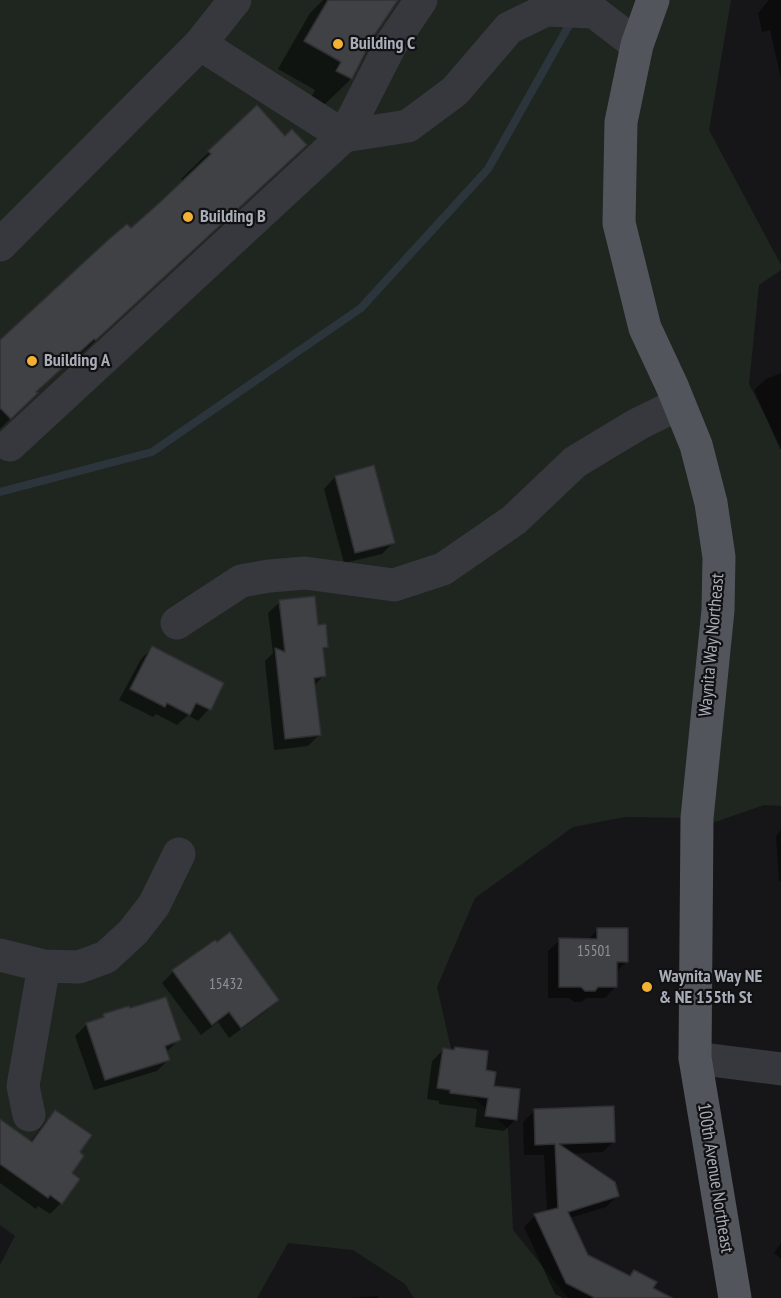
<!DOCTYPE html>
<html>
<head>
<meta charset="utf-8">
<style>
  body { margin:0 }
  canvas { display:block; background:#161618 }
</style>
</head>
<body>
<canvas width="781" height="1298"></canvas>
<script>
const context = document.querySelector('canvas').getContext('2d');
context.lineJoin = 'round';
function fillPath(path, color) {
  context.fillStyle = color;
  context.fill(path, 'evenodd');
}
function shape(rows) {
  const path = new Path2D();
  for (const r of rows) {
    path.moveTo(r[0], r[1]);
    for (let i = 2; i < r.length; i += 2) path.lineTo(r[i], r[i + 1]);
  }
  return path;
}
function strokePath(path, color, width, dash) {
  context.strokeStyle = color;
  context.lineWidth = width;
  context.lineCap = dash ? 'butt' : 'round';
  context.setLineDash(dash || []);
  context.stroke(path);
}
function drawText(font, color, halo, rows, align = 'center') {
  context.font = font + ' "PT Sans Narrow",sans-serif';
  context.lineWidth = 4.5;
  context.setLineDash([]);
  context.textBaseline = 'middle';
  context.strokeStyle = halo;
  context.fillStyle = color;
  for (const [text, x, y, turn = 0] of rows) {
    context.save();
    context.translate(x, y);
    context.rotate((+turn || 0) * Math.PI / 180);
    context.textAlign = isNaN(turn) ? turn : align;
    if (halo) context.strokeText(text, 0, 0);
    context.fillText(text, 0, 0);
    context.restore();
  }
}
fillPath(shape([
  [0,0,731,0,709,130,781,265,781,270,759,285,749,384,781,447,781,806,764,805,698,828,697,818,625,817,573,827,475,898,437,987,459,1084,508,1129,513,1230,568,1298,414,1298,405,1284,353,1250,288,1243,257,1298,0,1298,0,1265,15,1236,0,1225]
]), '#1e261f');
fillPath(shape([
  [323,0,397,0,373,35,351,79,323,106,310,99,315,90,278,69,310,13],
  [769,0,781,0,781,79,770,30,762,32,758,13],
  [285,138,277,173,67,367,65,365,36,393,0,429,0,342,184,182,181,179,209,152],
  [781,373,781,449,780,449,754,390,766,379],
  [373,467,393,543,382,554,344,563,324,489,335,477],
  [280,602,327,646,322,652,324,675,314,686,320,734,308,746,274,750,265,661,273,653,268,613],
  [152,648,222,684,209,709,198,721,188,715,177,725,156,714,153,717,119,700,141,659],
  [781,830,781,881,779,881,776,836],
  [598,929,627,961,616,972,616,986,605,998,586,998,582,1002,574,1002,569,998,548,998,548,951,560,940,588,940],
  [173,972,277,1000,266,1011,229,1038,218,1022,201,1035,162,983],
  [104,1015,179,1040,166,1052,168,1060,157,1071,94,1090,75,1036,87,1024,98,1021],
  [455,1048,493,1087,515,1120,504,1131,475,1127,477,1109,439,1104,439,1101,427,1099,432,1061,444,1049,453,1051],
  [534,1111,614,1141,603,1152,570,1154,617,1196,606,1207,570,1218,587,1256,628,1277,634,1272,647,1298,563,1298,555,1294,524,1227,535,1216,547,1212,544,1155,524,1155,523,1122],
  [55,1112,78,1153,61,1203,50,1214,38,1206,36,1209,0,1183,0,1121,30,1142,44,1123],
  [781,1243,781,1259,774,1253],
  [378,1296,378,1298,348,1298]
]), '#0007');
strokePath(shape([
  [0,492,152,452,361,308,488,169,572,20]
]), '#2c353c', 8);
const building = shape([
  [328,0,398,0,373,37,352,79,336,71,341,62,304,41,328,0],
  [257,105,285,136,292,129,307,145,96,340,94,339,36,392,38,393,11,419,0,408,0,340,108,240,127,224,131,228,157,205,211,154,208,151,257,105],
  [374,465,395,543,355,553,335,476,374,465],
  [315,596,318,625,326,624,328,647,323,648,326,676,314,678,321,735,285,739,275,648,285,652,279,600,315,596],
  [152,646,224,683,211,710,196,703,190,715,167,703,165,707,130,689,152,646],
  [597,928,628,928,628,962,617,962,617,987,598,987,595,991,585,991,581,987,559,987,559,938,597,939,597,928],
  [230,932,279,1000,241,1028,229,1012,212,1025,172,970,215,940,217,942,230,932],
  [166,997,181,1040,165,1046,170,1060,105,1080,86,1023,104,1017,103,1014,129,1006,130,1008,166,997],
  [455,1047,488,1051,486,1070,496,1072,494,1086,520,1089,517,1120,485,1116,488,1098,450,1093,450,1090,437,1088,443,1048,454,1050,455,1047],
  [614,1106,615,1142,559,1144,615,1182,619,1196,568,1212,588,1255,630,1276,634,1270,657,1282,653,1288,672,1298,595,1298,566,1283,534,1214,558,1208,555,1144,535,1145,534,1109,614,1106],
  [55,1110,92,1135,80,1152,84,1156,72,1173,80,1179,62,1204,50,1195,48,1198,0,1164,0,1119,32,1142,55,1110]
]);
fillPath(building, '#404145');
strokePath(building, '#303034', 1.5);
strokePath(shape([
  [200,44,344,136,408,126,455,91,509,28,546,10,594,12,637,45],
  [0,245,200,44,235,0],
  [10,445,344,136,390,46,421,0],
  [177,623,241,581,269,576,305,573,394,585,443,569,514,520,575,462,638,424,679,404],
  [0,955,44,966,79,967,106,957,133,932,154,905,179,854],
  [695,1058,781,1069],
  [29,1115,23,1086,44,966]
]), '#37383d', 33);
strokePath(shape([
  [653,0,637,45,621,122,619,223,645,328,672,386,696,445,711,503,719,557,718,610,697,818,695,1058,735,1298]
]), '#53555c', 33);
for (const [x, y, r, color] of [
  [338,44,6,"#f2b134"],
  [188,217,6,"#f2b134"],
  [32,361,6,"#f2b134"],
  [647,987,6,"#f2b134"]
]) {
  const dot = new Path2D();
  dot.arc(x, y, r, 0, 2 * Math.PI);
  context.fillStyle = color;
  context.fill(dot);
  strokePath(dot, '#111113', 2);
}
drawText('15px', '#8e929b', null, [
  ["15501",594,952],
  ["15432",226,985]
]);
drawText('bold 18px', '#a8adb8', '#111113', [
  ["Building C",350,44],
  ["Building B",200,217],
  ["Building A",44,361],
  ["Waynita Way NE",659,977],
  ["& NE 155th St",659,998]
], 'left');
drawText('18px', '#a8adb8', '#111113', [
  ["Waynita Way Northeast",712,645,-85],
  ["100th Avenue Northeast",715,1178,81]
]);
</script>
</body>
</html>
